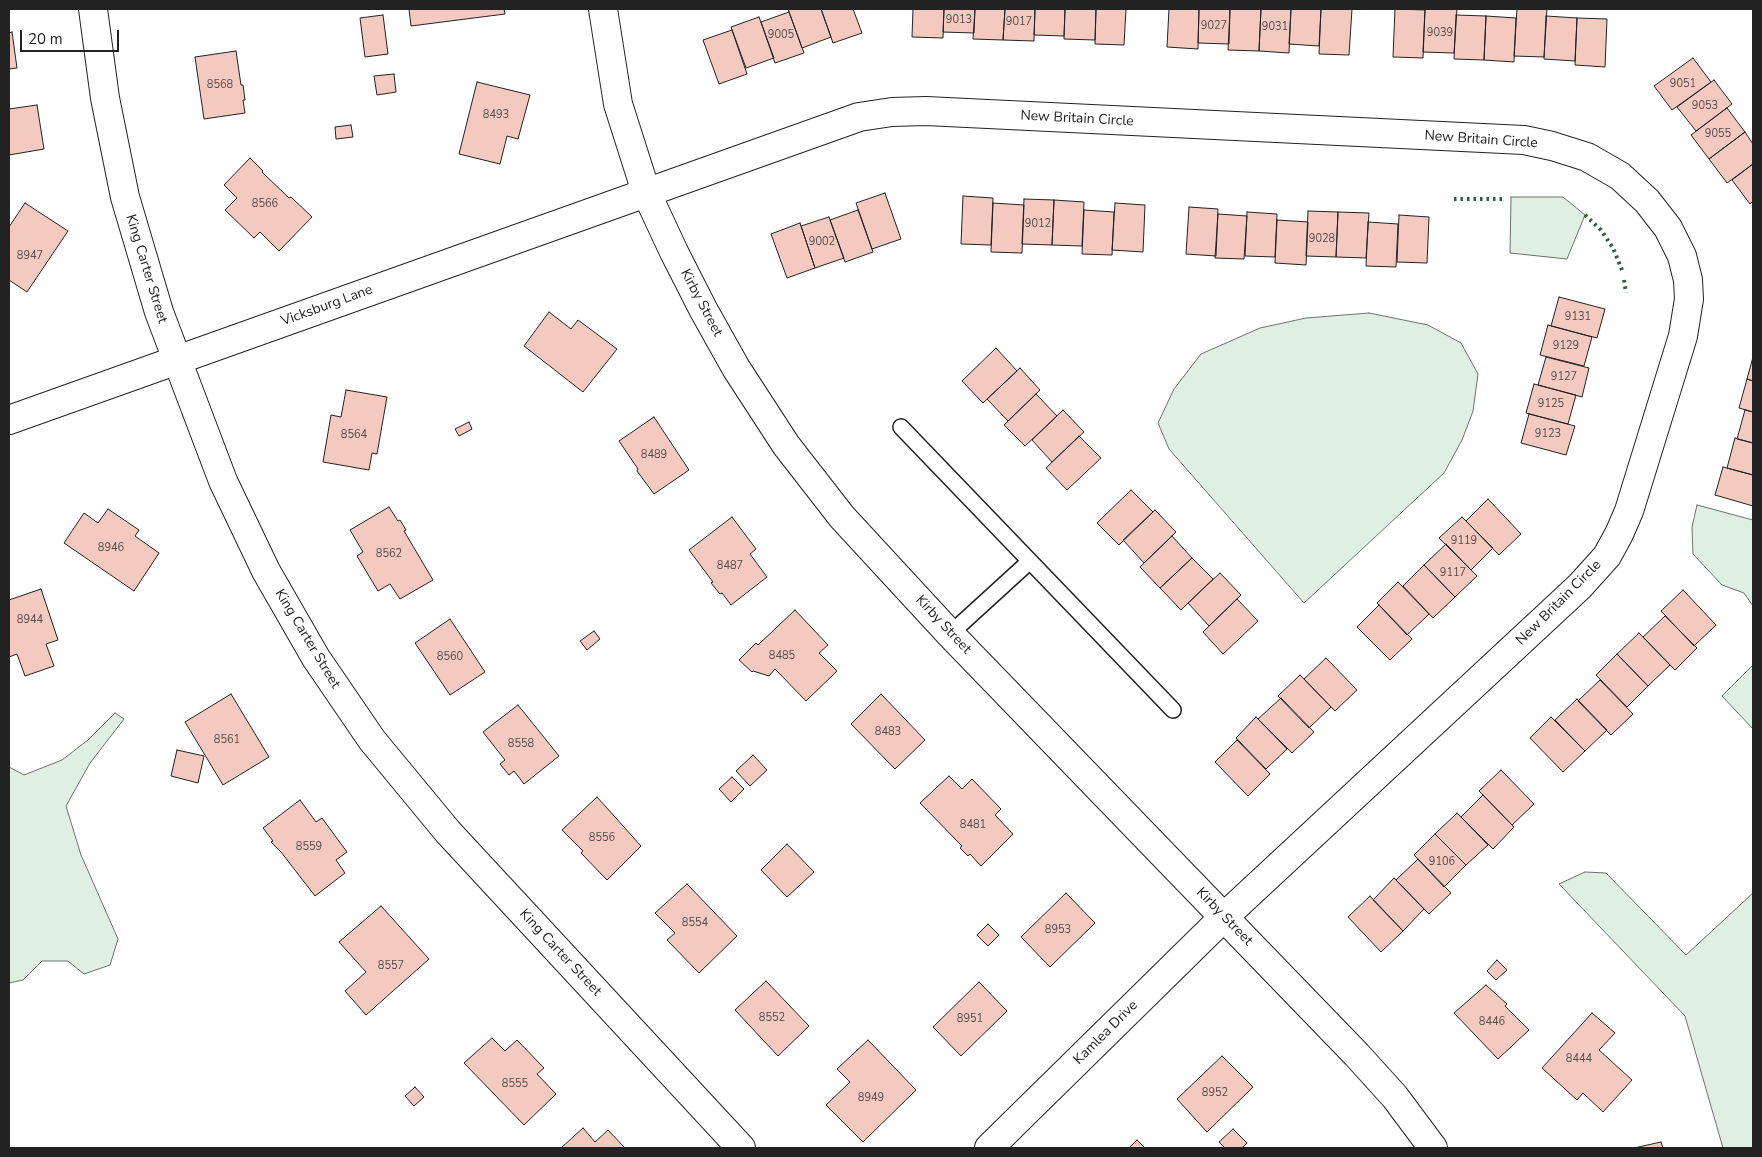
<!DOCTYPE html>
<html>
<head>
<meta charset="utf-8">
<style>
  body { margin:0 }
  #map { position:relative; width:1762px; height:1157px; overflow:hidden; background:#fff; font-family:"Nunito Sans",sans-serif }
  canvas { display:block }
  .frame { position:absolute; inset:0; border:10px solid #222; pointer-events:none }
  .scale { position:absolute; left:20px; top:30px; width:99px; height:22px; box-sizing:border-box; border:2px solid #222; border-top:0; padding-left:6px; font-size:15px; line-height:18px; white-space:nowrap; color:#222; -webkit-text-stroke:4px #fff; paint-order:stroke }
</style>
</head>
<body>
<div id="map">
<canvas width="1762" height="1157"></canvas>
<div class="frame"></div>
<div class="scale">20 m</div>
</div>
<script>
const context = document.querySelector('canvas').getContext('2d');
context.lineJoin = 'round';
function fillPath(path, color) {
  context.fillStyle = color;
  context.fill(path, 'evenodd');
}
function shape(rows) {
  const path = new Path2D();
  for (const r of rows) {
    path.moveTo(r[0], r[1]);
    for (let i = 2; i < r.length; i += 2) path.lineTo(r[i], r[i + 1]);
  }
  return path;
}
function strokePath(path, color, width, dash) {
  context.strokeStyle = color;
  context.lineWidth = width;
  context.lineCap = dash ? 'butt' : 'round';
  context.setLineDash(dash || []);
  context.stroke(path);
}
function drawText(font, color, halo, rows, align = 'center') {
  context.font = font + ' "Nunito Sans",sans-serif';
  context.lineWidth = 4;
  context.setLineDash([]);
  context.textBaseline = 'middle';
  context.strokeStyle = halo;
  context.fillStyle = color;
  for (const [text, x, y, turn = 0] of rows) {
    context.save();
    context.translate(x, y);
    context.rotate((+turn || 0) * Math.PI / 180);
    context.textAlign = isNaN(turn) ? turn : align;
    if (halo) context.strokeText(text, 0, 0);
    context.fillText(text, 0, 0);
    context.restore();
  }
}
const green = shape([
  [1511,197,1563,197,1585,215,1567,259,1510,253,1511,197],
  [1369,313,1428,325,1461,343,1478,374,1473,411,1462,440,1444,473,1304,603,1169,449,1158,423,1174,389,1201,354,1260,328,1306,318,1369,313],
  [1697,505,1753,520,1753,606,1744,593,1722,585,1693,554,1692,527,1697,505],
  [1753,665,1753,729,1722,696,1753,665],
  [115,713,124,719,90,763,66,806,81,855,118,939,110,965,84,974,68,961,42,961,23,980,9,983,9,767,24,775,62,760,88,740,115,713],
  [1585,872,1606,873,1686,955,1753,893,1753,1148,1723,1148,1685,1016,1559,884,1585,872]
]);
fillPath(green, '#e0efe3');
strokePath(green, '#6f6f6f', 1);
const building = shape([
  [409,9,504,9,505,14,411,26,409,9],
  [788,9,821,9,831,37,802,48,788,9],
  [821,9,853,9,862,33,833,43,821,9],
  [913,9,944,9,943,38,912,37,913,9],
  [944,9,975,9,974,33,943,32,944,9],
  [975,9,1005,9,1003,40,973,39,975,9],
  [1005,9,1035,9,1034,41,1003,40,1005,9],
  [1035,9,1065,9,1064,36,1034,35,1035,9],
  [1065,9,1096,9,1095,40,1064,39,1065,9],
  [1096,9,1126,9,1124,45,1095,44,1096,9],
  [1169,9,1199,9,1198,49,1167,47,1169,9],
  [1199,9,1230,9,1229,44,1198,43,1199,9],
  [1230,9,1261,9,1259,51,1228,50,1230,9],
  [1261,9,1291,9,1289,53,1259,51,1261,9],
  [1291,9,1321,9,1319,46,1289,44,1291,9],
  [1321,9,1352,9,1349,55,1319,54,1321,9],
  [1395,9,1425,10,1423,58,1393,57,1395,9],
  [1425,9,1457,9,1454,53,1423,52,1425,9],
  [1517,9,1547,9,1544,57,1514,56,1517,9],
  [789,12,804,53,775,63,761,22,789,12],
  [383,15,388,54,365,57,360,18,383,15],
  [1456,15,1486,16,1484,60,1454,59,1456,15],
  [1486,16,1516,18,1514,62,1484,60,1486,16],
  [1546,16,1577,18,1575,61,1544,59,1546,16],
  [759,17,774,58,746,68,731,27,759,17],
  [1577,18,1607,19,1605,67,1575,65,1577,18],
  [732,30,747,74,719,84,703,40,732,30],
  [12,32,17,68,9,69,9,33,12,32],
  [236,51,241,85,243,85,245,100,243,100,245,113,204,119,195,57,236,51],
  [1693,58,1711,82,1672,110,1654,86,1693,58],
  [394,74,396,92,377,95,374,76,394,74],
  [1714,80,1732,104,1696,131,1677,107,1714,80],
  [477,82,530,95,518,139,507,136,500,164,459,154,477,82],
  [37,105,44,149,9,155,9,109,37,105],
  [1727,108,1745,132,1709,159,1691,135,1727,108],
  [351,125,353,137,336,139,335,127,351,125],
  [1745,132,1753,144,1753,164,1727,183,1709,159,1745,132],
  [250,158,263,171,262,172,289,198,291,197,312,217,279,251,260,232,254,238,225,210,237,198,224,185,250,158],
  [1753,164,1753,201,1750,204,1732,180,1753,164],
  [885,193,901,239,872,249,856,203,885,193],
  [963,196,993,198,991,245,961,244,963,196],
  [1024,199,1054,200,1052,245,1022,244,1024,199],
  [1054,200,1084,202,1082,246,1052,245,1054,200],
  [25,203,68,231,27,292,9,280,9,227,25,203],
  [993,203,1024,205,1022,253,991,252,993,203],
  [1115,203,1145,205,1143,252,1112,250,1115,203],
  [1189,207,1218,209,1216,256,1186,254,1189,207],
  [858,210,873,252,845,262,830,220,858,210],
  [1084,210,1114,212,1112,255,1082,254,1084,210],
  [1308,211,1338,212,1336,257,1306,256,1308,211],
  [1247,212,1277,214,1275,257,1245,256,1247,212],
  [1338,212,1369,213,1366,258,1336,257,1338,212],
  [1218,214,1247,216,1244,259,1215,258,1218,214],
  [1399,215,1429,217,1427,263,1397,262,1399,215],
  [829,217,844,258,815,268,801,226,829,217],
  [1277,220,1308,222,1306,265,1275,263,1277,220],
  [1368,222,1398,224,1396,267,1366,266,1368,222],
  [800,223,815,268,787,278,771,234,800,223],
  [1559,297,1605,309,1597,338,1551,326,1559,297],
  [549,312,571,329,578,320,617,349,583,392,524,346,549,312],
  [1548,325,1592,337,1584,366,1540,355,1548,325],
  [996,348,1017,371,983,403,962,381,996,348],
  [1546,357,1589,368,1582,397,1538,385,1546,357],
  [1753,357,1753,381,1747,379,1753,357],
  [1020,368,1040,390,1008,421,987,399,1020,368],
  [1747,379,1753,381,1753,412,1739,408,1747,379],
  [1534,384,1576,395,1568,424,1526,413,1534,384],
  [346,390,387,397,377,454,372,453,369,470,323,462,331,415,341,417,346,390],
  [1036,394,1057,416,1025,446,1004,425,1036,394],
  [1063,410,1084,432,1052,462,1032,440,1063,410],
  [1745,410,1753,412,1753,443,1737,439,1745,410],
  [1529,414,1575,426,1566,455,1521,443,1529,414],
  [654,417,689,470,654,494,637,471,638,469,619,441,654,417],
  [469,422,472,429,459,436,455,429,469,422],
  [1079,436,1101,458,1067,490,1046,468,1079,436],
  [1735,438,1753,443,1753,475,1727,468,1735,438],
  [1723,467,1753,475,1753,506,1715,495,1723,467],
  [1131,490,1153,512,1119,545,1097,523,1131,490],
  [1488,499,1521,534,1499,555,1466,521,1488,499],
  [389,507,398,521,400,520,406,530,404,531,433,580,400,599,390,584,378,591,357,556,363,552,350,530,389,507],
  [108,509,139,530,135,536,159,553,134,591,64,543,84,513,98,523,108,509],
  [1155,510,1176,532,1144,563,1123,540,1155,510],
  [732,517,756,549,750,554,767,577,731,605,722,593,720,594,711,583,713,582,689,550,732,517],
  [1462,517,1493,548,1471,570,1439,538,1462,517],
  [1172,536,1192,558,1160,588,1140,567,1172,536],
  [1446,544,1477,576,1455,597,1424,565,1446,544],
  [1192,558,1213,579,1181,610,1160,588,1192,558],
  [1424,565,1455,597,1433,618,1403,586,1424,565],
  [1220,573,1241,595,1209,626,1188,603,1220,573],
  [1398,582,1429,614,1407,635,1377,603,1398,582],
  [41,589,58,640,46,644,54,666,25,676,17,654,9,657,9,600,41,589],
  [1683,590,1716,625,1694,646,1661,611,1683,590],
  [1237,599,1258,621,1223,654,1203,632,1237,599],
  [1379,605,1412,639,1390,660,1357,627,1379,605],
  [795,610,828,645,819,653,837,671,806,701,775,669,769,676,753,671,752,672,739,660,756,643,758,645,795,610],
  [1665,616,1697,648,1675,670,1643,637,1665,616],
  [450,619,485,672,450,695,415,643,450,619],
  [594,631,600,639,587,650,580,641,594,631],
  [1639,633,1670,665,1648,686,1617,654,1639,633],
  [1617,654,1648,686,1627,707,1596,675,1617,654],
  [1326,658,1357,690,1335,711,1304,679,1326,658],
  [1300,675,1331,707,1309,728,1278,696,1300,675],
  [1600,680,1633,714,1611,735,1578,701,1600,680],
  [231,694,269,757,223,785,185,722,231,694],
  [881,694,925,740,895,769,851,724,881,694],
  [1281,698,1314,732,1292,753,1258,719,1281,698],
  [1577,699,1607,730,1585,751,1555,720,1577,699],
  [518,705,559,756,524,784,514,771,509,775,500,764,505,760,483,732,518,705],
  [1256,717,1287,749,1266,769,1236,738,1256,717],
  [1551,717,1585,751,1563,772,1530,738,1551,717],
  [1237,740,1270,774,1248,796,1215,762,1237,740],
  [177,750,204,756,198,783,171,776,177,750],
  [753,755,767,770,750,786,736,771,753,755],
  [1501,770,1534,804,1512,825,1479,791,1501,770],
  [949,776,962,789,972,779,1001,809,995,815,1013,834,981,866,970,854,968,856,960,848,962,846,920,803,949,776],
  [732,777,744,789,731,802,719,789,732,777],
  [1483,795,1514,827,1493,849,1461,817,1483,795],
  [597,797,641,846,607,880,581,853,583,851,562,830,597,797],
  [300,800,316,822,322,818,347,852,336,860,345,873,315,896,281,852,271,842,273,841,263,828,300,800],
  [1457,813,1488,845,1466,865,1435,834,1457,813],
  [1435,834,1466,865,1444,887,1414,855,1435,834],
  [787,844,814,872,787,897,761,870,787,844],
  [1418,859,1451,893,1429,914,1396,880,1418,859],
  [1394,878,1424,909,1403,931,1373,900,1394,878],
  [687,884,737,936,699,973,667,940,675,933,655,913,687,884],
  [1066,893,1095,923,1050,967,1021,937,1066,893],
  [1370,896,1403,931,1381,952,1348,917,1370,896],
  [381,906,429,959,366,1015,345,991,366,972,339,942,381,906],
  [988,924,999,935,988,946,977,935,988,924],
  [1497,960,1507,970,1496,980,1487,971,1497,960],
  [766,981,809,1026,778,1056,735,1010,766,981],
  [979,982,1007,1011,961,1056,933,1027,979,982],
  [1486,985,1507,1004,1505,1006,1529,1030,1498,1059,1454,1013,1486,985],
  [1592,1013,1615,1033,1599,1050,1632,1080,1603,1112,1583,1093,1577,1100,1542,1068,1592,1013],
  [492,1038,505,1051,517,1040,544,1068,537,1074,556,1094,524,1125,464,1063,492,1038],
  [868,1040,916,1090,863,1142,826,1105,850,1082,837,1069,868,1040],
  [1222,1056,1253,1087,1207,1132,1177,1099,1222,1056],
  [415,1087,424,1097,414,1106,405,1096,415,1087],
  [583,1128,595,1142,608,1130,625,1148,561,1148,583,1128],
  [1233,1129,1247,1143,1242,1148,1225,1148,1219,1142,1233,1129],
  [1137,1140,1145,1148,1129,1148,1137,1140],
  [1661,1142,1663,1148,1634,1148,1661,1142]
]);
fillPath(building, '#f3c9c0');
strokePath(building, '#222', 1);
const lane = shape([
  [901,427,1173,710],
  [950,634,1030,561]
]);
const street = shape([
  [93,9,105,98,125,197,159,312,223,481,266,571,316,658,372,740,448,832,741,1148],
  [603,9,618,104,646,192,674,252,703,309,736,368,786,445,842,517,950,634,1357,1055,1395,1097,1433,1148],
  [9,420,859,117,892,112,926,111,1524,140,1552,146,1587,157,1620,176,1647,201,1668,228,1682,256,1688,280,1689,299,1683,336,1629,511,1619,534,1607,556,1580,586,1224,917,989,1148]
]);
strokePath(lane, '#222', 18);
strokePath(street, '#222', 30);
strokePath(lane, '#fff', 15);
strokePath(street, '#fff', 28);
strokePath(shape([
  [1454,199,1505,199],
  [1585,215,1601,230,1613,248,1622,270],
  [1624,280,1626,293]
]), '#2f5e38', 4, [2.5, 4]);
drawText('11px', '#564c4a', null, [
  ["9013",959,20],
  ["9017",1019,22],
  ["9027",1214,26],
  ["9031",1275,27],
  ["9039",1440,33],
  ["9005",781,35],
  ["9051",1683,84],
  ["8568",220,85],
  ["9053",1705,106],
  ["8493",496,115],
  ["9055",1718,134],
  ["8566",265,204],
  ["9012",1038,224],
  ["9028",1322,239],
  ["9002",822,242],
  ["8947",30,256],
  ["9131",1578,317],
  ["9129",1566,346],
  ["9127",1564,377],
  ["9125",1551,404],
  ["9123",1548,434],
  ["8564",354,435],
  ["8489",654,455],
  ["9119",1464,541],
  ["8946",111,548],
  ["8562",389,554],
  ["8487",730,566],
  ["9117",1453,573],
  ["8944",30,620],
  ["8485",782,656],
  ["8560",450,657],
  ["8483",888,732],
  ["8561",227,740],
  ["8558",521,744],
  ["8481",973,825],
  ["8556",602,838],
  ["8559",309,847],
  ["9106",1442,862],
  ["8554",695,923],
  ["8953",1058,930],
  ["8557",391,966],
  ["8552",772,1018],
  ["8951",970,1019],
  ["8446",1492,1022],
  ["8444",1579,1059],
  ["8555",515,1084],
  ["8952",1215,1093],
  ["8949",871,1098]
]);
drawText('14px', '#222', '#fff', [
  ["New Britain Circle",1077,119,3],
  ["New Britain Circle",1481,140,4],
  ["King Carter Street",146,269,73],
  ["Kirby Street",701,303,62],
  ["Vicksburg Lane",327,306,-20],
  ["New Britain Circle",1559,603,-45],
  ["Kirby Street",943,625,47],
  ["King Carter Street",307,639,59],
  ["Kirby Street",1224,917,46],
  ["King Carter Street",560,953,47],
  ["Kamlea Drive",1106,1033,-45]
]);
</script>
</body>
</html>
